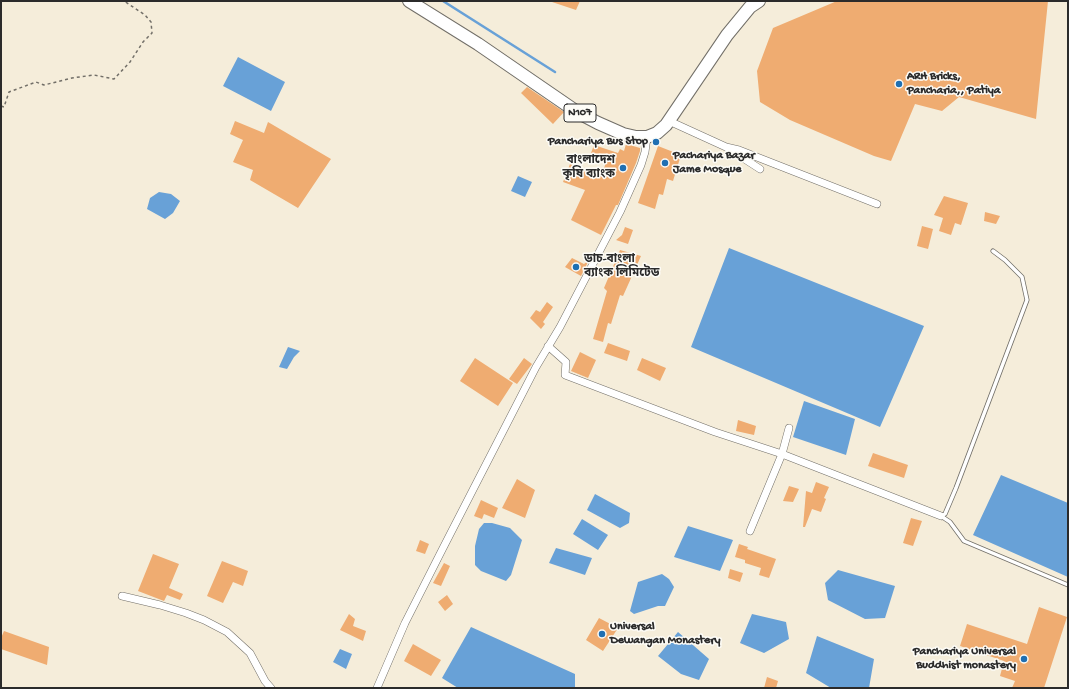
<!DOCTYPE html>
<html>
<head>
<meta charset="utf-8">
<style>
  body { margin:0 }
  #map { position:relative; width:1069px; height:689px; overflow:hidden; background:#f5edda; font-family:"Gochi Hand",sans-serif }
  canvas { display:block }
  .frame { position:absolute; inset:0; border:2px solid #2b2b2b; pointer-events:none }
</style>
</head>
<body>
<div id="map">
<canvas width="1069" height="689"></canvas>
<div class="frame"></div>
</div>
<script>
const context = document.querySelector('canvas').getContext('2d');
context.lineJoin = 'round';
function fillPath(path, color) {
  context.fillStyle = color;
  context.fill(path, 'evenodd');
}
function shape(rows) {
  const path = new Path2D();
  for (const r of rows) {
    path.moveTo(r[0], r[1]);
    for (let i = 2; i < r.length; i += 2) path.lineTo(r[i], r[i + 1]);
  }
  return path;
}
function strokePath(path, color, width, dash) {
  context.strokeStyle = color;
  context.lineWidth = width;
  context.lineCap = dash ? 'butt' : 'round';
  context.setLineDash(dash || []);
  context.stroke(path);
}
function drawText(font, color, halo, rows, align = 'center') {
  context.font = font + ' "Gochi Hand","Noto Sans Bengali",sans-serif';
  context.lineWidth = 3;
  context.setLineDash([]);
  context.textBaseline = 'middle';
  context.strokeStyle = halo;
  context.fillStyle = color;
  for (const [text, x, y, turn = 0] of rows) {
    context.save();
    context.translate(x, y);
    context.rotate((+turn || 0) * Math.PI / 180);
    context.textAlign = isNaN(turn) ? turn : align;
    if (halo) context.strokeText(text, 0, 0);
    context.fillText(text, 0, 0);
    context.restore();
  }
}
fillPath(shape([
  [238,57,285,82,271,111,223,86],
  [518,176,532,182,525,197,511,191],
  [159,192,171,194,180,201,173,213,165,219,147,209,150,198],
  [729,248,924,326,880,427,691,347],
  [288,347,300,351,294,357,287,369,279,367],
  [804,401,855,419,846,455,793,437],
  [1001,475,1068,503,1068,577,973,535],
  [595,494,630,513,629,523,620,528,587,510],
  [582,519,608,535,598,550,573,534],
  [484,523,492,523,510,528,522,540,511,575,506,581,481,571,475,565,475,546,479,529],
  [688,526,733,540,720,571,674,557],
  [556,548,592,558,585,575,549,563],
  [838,570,895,586,885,618,865,619,828,600,825,583],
  [662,574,669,579,674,587,665,606,658,606,634,614,630,611,638,582],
  [752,614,786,622,789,639,764,653,740,643],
  [471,627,575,674,575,688,458,688,442,678],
  [678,632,709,659,699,680,681,674,658,656],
  [817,636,874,659,869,688,831,688,806,673],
  [340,649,352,654,346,669,333,662]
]), '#68a1d7');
strokePath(shape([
  [443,1,555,72]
]), '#68a1d7', 2.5);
fillPath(shape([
  [552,1,580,1,576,10,552,2],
  [837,1,1048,1,1036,119,959,97,942,111,915,104,891,161,874,156,790,120,760,102,757,71,773,28],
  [527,87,564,112,553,124,521,93],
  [235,121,264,133,268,122,331,159,298,208,250,180,253,170,233,162,243,140,230,134],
  [626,144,640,148,640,151,636,163,618,205,616,205,601,235,571,220,585,190,563,182,570,164,602,176,607,158,591,153,594,145,618,153,620,149,624,151],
  [658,146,681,155,673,181,667,179,663,195,659,194,655,209,638,203],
  [944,196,968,203,961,225,955,223,951,235,939,231,943,218,934,215],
  [985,212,1000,216,996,224,984,221],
  [922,226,933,229,928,249,917,246],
  [625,227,633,230,628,244,616,240,622,235],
  [620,250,641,256,623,296,620,295,611,324,608,323,603,342,593,339,607,291,604,288],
  [572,258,584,264,589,260,581,276,565,267],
  [547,302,553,307,543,322,545,324,541,329,530,318,536,310,540,312],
  [608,343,630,351,627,361,604,353],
  [580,352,596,360,588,378,571,371],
  [475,358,513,383,498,406,460,381],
  [524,358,532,364,517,384,509,379],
  [642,358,666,368,660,381,637,370],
  [738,420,756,426,754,435,736,431],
  [873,453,908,465,904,478,868,466],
  [517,479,535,490,525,518,502,508],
  [816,482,829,487,824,498,826,499,821,512,812,509,805,527,803,527,806,491,812,493],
  [789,486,799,489,793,502,783,501],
  [481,500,498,508,494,518,484,514,482,519,474,516],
  [911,518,922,521,913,546,903,543],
  [420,540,429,544,425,554,416,551],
  [739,544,748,547,747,549,776,559,769,578,759,575,761,568,745,563,745,560,735,557],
  [153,554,179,564,169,588,183,594,180,600,167,595,164,601,138,591],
  [222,561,248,571,243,586,233,582,223,603,207,596],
  [444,563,450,566,441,586,433,583],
  [730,569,743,573,740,582,728,578],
  [447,595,453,604,445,611,438,602],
  [1039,607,1067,617,1044,688,1012,688,1015,681,1000,676,1004,661,960,646,967,624,1027,644],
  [349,614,355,619,353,626,366,631,363,641,340,630],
  [599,618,618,628,603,651,586,640],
  [4,631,49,647,47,665,1,649,1,638],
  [413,644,441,660,431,676,404,661],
  [767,677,778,681,776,688,764,688]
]), '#efac71');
const service = shape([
  [941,516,945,514,956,488,1027,300,1022,277,1005,260,993,251],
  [941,516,950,522,964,541,1068,585]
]);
const minor = shape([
  [669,121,726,147,760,169],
  [726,147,739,150,877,204],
  [548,346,566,362,565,375,715,432,782,454,941,516],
  [750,531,782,454,789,428],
  [122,596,160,605,186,613,204,620,227,632,250,653,265,681,271,688],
  [377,688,405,623,442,550,536,367,560,327,620,212,641,165,645,152,647,137]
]);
const trunk = shape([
  [409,1,478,44,577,112,598,123,623,134,636,137,647,137,657,133,666,125,727,35,750,7,759,1]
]);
strokePath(service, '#726f68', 5);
strokePath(minor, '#726f68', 8);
strokePath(trunk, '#726f68', 14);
strokePath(shape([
  [1,106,4,107,9,92,36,82,44,85,72,78,94,75,114,79,130,62,143,42,152,33,151,22,145,15,124,1]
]), '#726f68', 1.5, [3, 3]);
strokePath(service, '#fff', 3.5);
strokePath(minor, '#fff', 7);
strokePath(trunk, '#fff', 12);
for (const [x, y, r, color] of [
  [899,84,4,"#1f6fb2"],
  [656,142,4,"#1f6fb2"],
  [665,163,4,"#1f6fb2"],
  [623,168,4,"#1f6fb2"],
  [576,267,4,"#1f6fb2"],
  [602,634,4,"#1f6fb2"],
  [1024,659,4,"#1f6fb2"]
]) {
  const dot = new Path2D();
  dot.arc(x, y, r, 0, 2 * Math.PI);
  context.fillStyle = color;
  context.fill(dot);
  strokePath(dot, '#fdfcf7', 1.5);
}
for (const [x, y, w] of [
  [580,113,32]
]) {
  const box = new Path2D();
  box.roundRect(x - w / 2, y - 9, w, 18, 3);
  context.fillStyle = '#fdfcf7';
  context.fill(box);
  strokePath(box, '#2b2b2b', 1);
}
drawText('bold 11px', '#2b2b2b', null, [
  ["N107",580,113]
]);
drawText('bold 12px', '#2b2b2b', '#fdfcf7', [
  ["ARH Bricks,",907,77],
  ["Pancharia,, Patiya",907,91],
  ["Panchariya Bus Stop",648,142,"right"],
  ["Pachariya Bazar",673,156],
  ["Jame Mosque",673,170],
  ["বাংলাদেশ",615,161,"right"],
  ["কৃষি ব্যাংক",615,175,"right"],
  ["ডাচ-বাংলা",584,260],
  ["ব্যাংক লিমিটেড",584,274],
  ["Universal",610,627],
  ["Dewangan Monastery",610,641],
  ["Panchariya Universal",1016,652,"right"],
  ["Buddhist monastery",1016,666,"right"]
], 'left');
</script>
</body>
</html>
